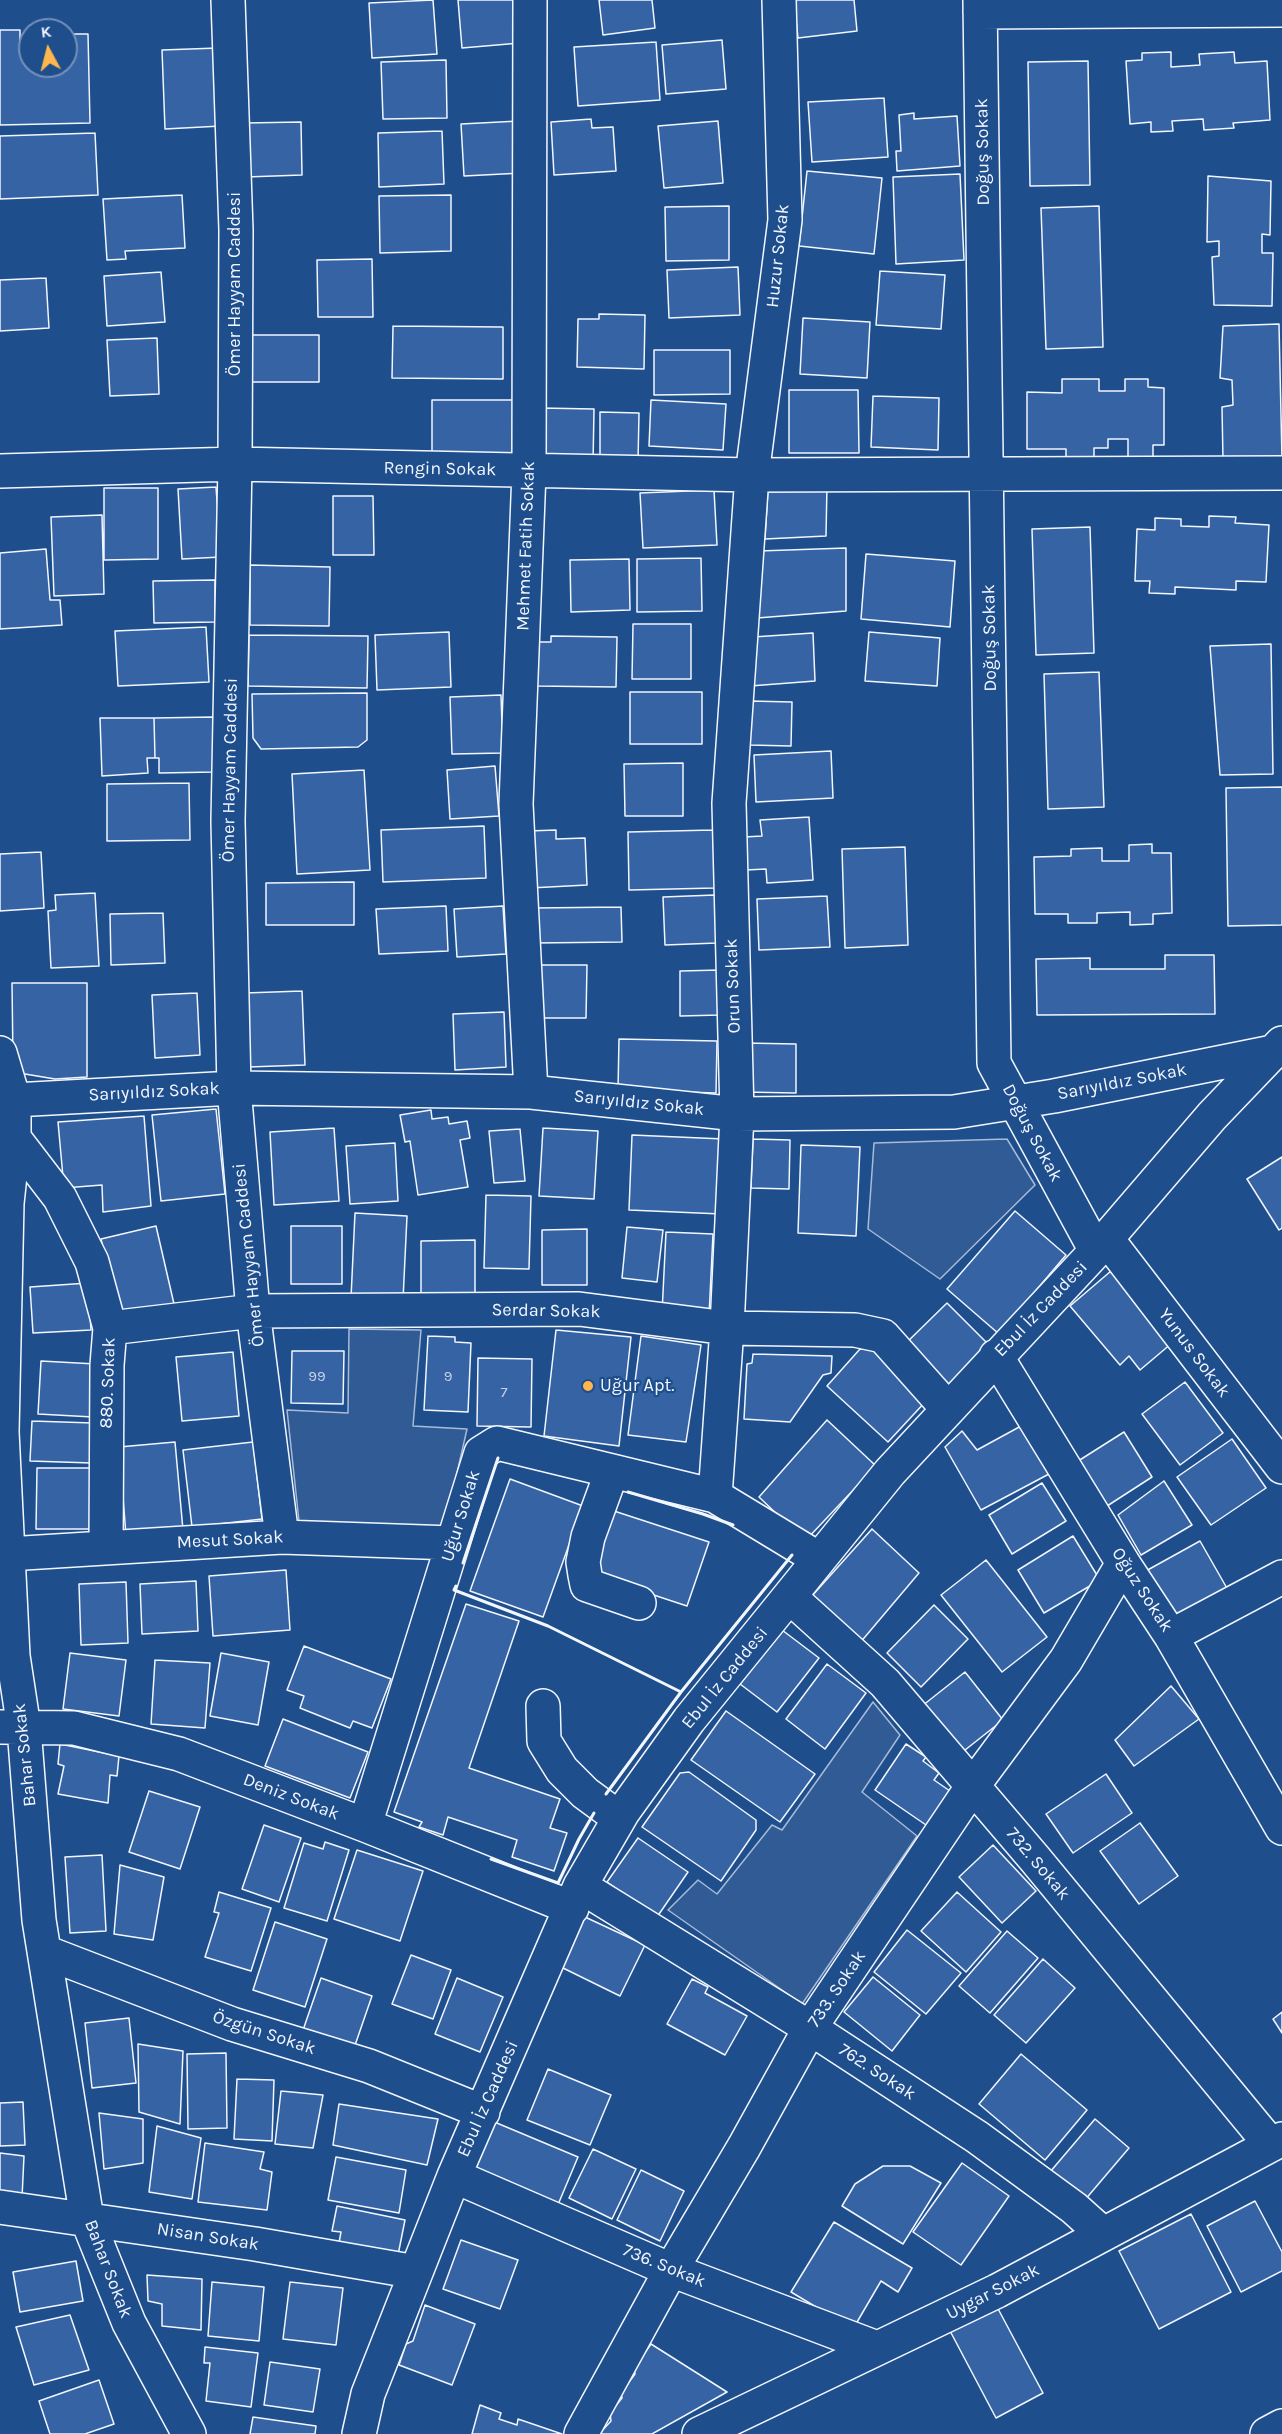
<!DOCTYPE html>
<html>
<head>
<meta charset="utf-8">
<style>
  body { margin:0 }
  #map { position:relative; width:1282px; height:2434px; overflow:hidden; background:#1f4e8c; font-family:Karla,sans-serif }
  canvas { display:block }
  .north { position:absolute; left:18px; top:18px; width:60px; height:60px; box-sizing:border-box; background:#1f4e8c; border:2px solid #7391ba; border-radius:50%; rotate:353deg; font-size:16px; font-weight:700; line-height:24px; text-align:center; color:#f2f6ff }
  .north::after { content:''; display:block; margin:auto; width:21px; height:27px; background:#ffb74d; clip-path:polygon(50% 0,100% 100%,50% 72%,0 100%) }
</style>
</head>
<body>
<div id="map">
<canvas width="1282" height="2434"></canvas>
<div class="north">K</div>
</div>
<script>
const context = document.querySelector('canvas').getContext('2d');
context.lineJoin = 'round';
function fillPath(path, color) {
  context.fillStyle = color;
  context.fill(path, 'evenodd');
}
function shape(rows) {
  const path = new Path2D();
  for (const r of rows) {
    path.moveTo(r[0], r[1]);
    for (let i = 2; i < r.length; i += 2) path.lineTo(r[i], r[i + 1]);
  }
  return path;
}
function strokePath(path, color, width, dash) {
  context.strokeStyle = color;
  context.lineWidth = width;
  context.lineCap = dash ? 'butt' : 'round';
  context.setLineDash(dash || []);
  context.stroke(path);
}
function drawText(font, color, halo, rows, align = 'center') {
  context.font = font + ' Karla,sans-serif';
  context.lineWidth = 4.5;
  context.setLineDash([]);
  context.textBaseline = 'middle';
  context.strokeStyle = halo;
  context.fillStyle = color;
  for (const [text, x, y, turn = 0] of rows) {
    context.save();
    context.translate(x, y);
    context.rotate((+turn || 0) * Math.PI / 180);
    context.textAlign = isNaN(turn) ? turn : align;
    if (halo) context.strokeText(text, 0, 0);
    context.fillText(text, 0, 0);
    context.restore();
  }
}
const built = shape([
  [1007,1139,1035,1185,940,1279,868,1229,874,1143,1007,1139],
  [349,1329,421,1330,413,1426,467,1429,444,1530,299,1521,287,1410,348,1413,349,1329],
  [873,1702,900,1735,862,1792,917,1836,802,2004,668,1910,698,1880,717,1894,772,1825,782,1830,873,1702]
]);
fillPath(built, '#305b95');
strokePath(built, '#a8bbd7', 1.5);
const building = shape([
  [433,0,437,54,372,58,369,3,433,0],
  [458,0,516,0,520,43,462,48,458,0],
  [599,0,652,0,655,28,603,35,599,0],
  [794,0,854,0,857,31,798,38,794,0],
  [0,30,20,30,20,44,30,44,30,66,66,66,66,34,88,34,90,123,0,125,0,30],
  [722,40,726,89,666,94,662,45,722,40],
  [656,42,660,100,578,106,574,47,656,42],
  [218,48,221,126,165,129,162,50,218,48],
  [1171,52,1171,67,1200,65,1199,54,1234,52,1235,63,1267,61,1270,120,1233,123,1234,128,1204,130,1203,119,1172,121,1173,131,1151,132,1151,122,1130,124,1126,61,1142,60,1142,53,1171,52],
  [446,60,447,118,383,119,381,62,446,60],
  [1088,61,1090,185,1030,186,1028,62,1088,61],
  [884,98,888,157,812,162,808,102,884,98],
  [914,113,914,119,957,116,960,166,897,171,896,151,901,151,899,115,914,113],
  [591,119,592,128,613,127,616,171,554,175,551,122,591,119],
  [519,121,522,173,464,176,461,124,519,121],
  [718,121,723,183,664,188,658,126,718,121],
  [301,122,302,175,246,177,245,123,301,122],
  [442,131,444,184,379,187,378,133,442,131],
  [95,133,98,195,0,199,0,136,95,133],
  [807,171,882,178,874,254,799,246,807,171],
  [960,174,964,260,896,264,893,177,960,174],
  [1208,176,1271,181,1270,235,1262,234,1262,253,1273,253,1272,306,1214,305,1212,257,1219,256,1219,241,1207,242,1208,176],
  [182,195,185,248,125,251,126,259,107,260,103,199,182,195],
  [451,195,451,251,380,253,379,196,451,195],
  [729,206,729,260,666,261,665,207,729,206],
  [1099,206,1103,347,1046,349,1041,208,1099,206],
  [372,259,373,317,318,317,317,260,372,259],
  [738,267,740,315,669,318,667,270,738,267],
  [880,271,945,275,941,329,876,325,880,271],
  [161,272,165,322,107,326,104,276,161,272],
  [46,278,49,328,0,331,0,280,46,278],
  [599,314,645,315,644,369,577,367,578,319,599,319,599,314],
  [803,318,870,322,867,378,800,374,803,318],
  [1279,324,1282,460,1223,461,1222,407,1233,405,1232,380,1220,378,1223,326,1279,324],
  [393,326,503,327,503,379,392,378,393,326],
  [248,335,319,335,319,382,248,382,248,335],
  [157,338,159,394,110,396,107,340,157,338],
  [654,350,730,350,730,394,654,395,654,350],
  [1062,379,1099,379,1099,391,1125,391,1125,379,1148,379,1148,387,1164,388,1164,445,1153,445,1153,460,1128,460,1128,439,1108,439,1108,448,1094,448,1094,458,1066,458,1066,449,1027,449,1027,392,1062,393,1062,379],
  [789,390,858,390,859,453,789,453,789,390],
  [873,396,939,398,938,450,871,447,873,396],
  [432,400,514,400,514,454,432,454,432,400],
  [651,400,726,404,723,450,649,446,651,400],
  [540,408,594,409,593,464,539,463,540,408],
  [600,412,639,413,638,462,600,461,600,412],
  [827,485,826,536,765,539,768,489,827,485],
  [216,487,221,557,182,559,178,489,216,487],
  [104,488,158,488,158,559,104,560,104,488],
  [714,490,717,545,643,548,640,493,714,490],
  [333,496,373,496,374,555,333,555,333,496],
  [102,515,104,594,54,596,51,517,102,515],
  [1209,516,1236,517,1235,523,1269,525,1266,582,1236,581,1236,590,1175,587,1175,594,1149,593,1150,581,1135,581,1137,529,1155,530,1155,518,1181,519,1181,526,1209,527,1209,516],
  [1090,527,1094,653,1036,655,1032,529,1090,527],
  [846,548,846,611,757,618,759,551,846,548],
  [46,549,50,600,60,600,62,625,0,629,0,553,46,549],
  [866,554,955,561,950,627,861,619,866,554],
  [701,558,702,611,637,612,637,559,701,558],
  [629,559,630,610,571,612,570,560,629,559],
  [250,565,330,567,329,626,250,625,250,565],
  [215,580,215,622,154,623,153,581,215,580],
  [633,624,691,624,691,679,632,679,633,624],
  [206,627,209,682,118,686,115,631,206,627],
  [449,632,451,687,377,690,375,635,449,632],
  [869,632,940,638,937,686,865,681,869,632],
  [813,633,815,681,750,686,753,637,813,633],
  [249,635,368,636,367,688,248,686,249,635],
  [551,636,617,637,616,687,535,686,535,642,551,642,551,636],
  [1271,644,1273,774,1220,775,1210,646,1271,644],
  [1099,672,1104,807,1048,809,1044,674,1099,672],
  [630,692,702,692,702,744,630,744,630,692],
  [367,693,367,740,358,747,261,749,253,738,252,694,367,693],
  [501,695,503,753,452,754,450,697,501,695],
  [750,701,792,702,791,746,749,745,750,701],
  [214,717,215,772,159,773,159,758,155,758,154,718,214,717],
  [100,718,154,718,155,758,147,758,148,773,102,776,100,718],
  [831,751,833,798,756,802,754,755,831,751],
  [683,763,683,816,625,816,624,764,683,763],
  [495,766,499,816,450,819,447,770,495,766],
  [364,770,370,870,297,874,292,774,364,770],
  [189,783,190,840,107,841,107,784,189,783],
  [1282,787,1282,925,1228,926,1226,788,1282,787],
  [809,817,813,880,767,883,766,869,746,870,744,837,762,836,760,820,809,817],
  [484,826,486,878,383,882,381,830,484,826],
  [556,830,556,839,585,838,587,885,530,888,528,831,556,830],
  [713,830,715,888,629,890,628,832,713,830],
  [1152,844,1152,853,1171,853,1172,913,1153,914,1153,924,1130,925,1130,912,1097,913,1097,923,1068,923,1068,914,1035,914,1034,857,1071,856,1071,849,1102,848,1102,861,1129,861,1129,845,1152,844],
  [905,847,908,945,845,948,842,849,905,847],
  [41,852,44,908,0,911,0,854,41,852],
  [354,882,354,925,266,925,266,883,354,882],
  [95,893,99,966,51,968,48,911,56,910,55,895,95,893],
  [715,895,717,943,665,945,663,897,715,895],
  [827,896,830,947,759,950,757,899,827,896],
  [446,906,448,951,379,954,376,909,446,906],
  [503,906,506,954,457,957,454,909,503,906],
  [621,907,622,942,535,943,535,908,621,907],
  [163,913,165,963,111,965,110,914,163,913],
  [1165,955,1214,955,1215,1014,1037,1015,1036,959,1090,958,1090,969,1165,969,1165,955],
  [535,965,587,965,586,1018,534,1018,535,965],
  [720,970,720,1015,680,1016,680,971,720,970],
  [12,983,87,983,87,1077,55,1079,19,1073,13,1062,12,983],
  [302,991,305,1065,248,1067,245,993,302,991],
  [197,993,200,1055,155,1058,152,995,197,993],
  [504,1012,506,1067,455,1070,453,1014,504,1012],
  [619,1039,717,1041,716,1093,618,1090,619,1039],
  [744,1043,796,1044,796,1093,743,1092,744,1043],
  [216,1109,225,1194,161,1201,152,1115,216,1109],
  [431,1110,432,1119,448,1117,449,1124,467,1121,470,1138,460,1140,468,1187,418,1195,410,1141,405,1142,400,1115,431,1110],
  [144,1116,151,1206,103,1212,102,1185,64,1188,58,1122,144,1116],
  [334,1128,339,1201,274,1205,270,1132,334,1128],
  [543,1128,598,1131,594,1199,539,1196,543,1128],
  [520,1129,525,1181,494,1183,489,1131,520,1129],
  [632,1135,724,1139,721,1214,629,1210,632,1135],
  [753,1139,790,1140,789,1189,751,1188,753,1139],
  [395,1143,398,1201,350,1204,346,1146,395,1143],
  [801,1145,860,1147,856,1236,798,1233,801,1145],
  [1282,1157,1282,1228,1279,1230,1247,1179,1282,1157],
  [486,1195,531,1196,529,1269,484,1268,486,1195],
  [1015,1211,1066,1255,999,1334,947,1289,1015,1211],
  [355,1213,407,1216,403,1300,351,1298,355,1213],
  [156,1226,174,1304,118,1317,101,1239,156,1226],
  [291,1226,342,1226,342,1284,291,1284,291,1226],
  [627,1227,663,1230,657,1282,622,1278,627,1227],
  [587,1229,587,1285,542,1285,542,1230,587,1229],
  [666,1232,713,1234,709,1316,662,1313,666,1232],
  [475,1240,475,1300,421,1301,421,1241,475,1240],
  [1111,1271,1172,1343,1140,1370,1129,1356,1120,1365,1070,1306,1111,1271],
  [88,1283,91,1330,33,1333,30,1287,88,1283],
  [947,1303,990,1346,945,1390,902,1347,947,1303],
  [556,1330,631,1337,619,1446,544,1436,556,1330],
  [428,1336,455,1337,455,1342,471,1343,468,1412,424,1410,428,1336],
  [641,1336,701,1345,686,1442,628,1435,641,1336],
  [860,1349,876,1350,927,1400,888,1442,827,1386,860,1349],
  [292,1351,344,1351,343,1404,291,1403,292,1351],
  [233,1352,239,1416,182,1421,176,1357,233,1352],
  [753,1354,832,1356,831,1373,823,1375,790,1422,744,1419,747,1364,752,1363,753,1354],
  [478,1358,532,1359,531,1427,477,1426,478,1358],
  [41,1361,96,1364,93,1417,38,1414,41,1361],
  [1185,1382,1223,1433,1180,1465,1142,1414,1185,1382],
  [827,1420,876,1466,805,1541,759,1497,827,1420],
  [32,1421,93,1423,92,1463,30,1461,32,1421],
  [1021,1426,1049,1474,981,1510,945,1447,962,1431,977,1450,1021,1426],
  [1124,1432,1152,1477,1104,1508,1075,1463,1124,1432],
  [1232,1439,1266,1488,1211,1525,1177,1477,1232,1439],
  [175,1442,183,1530,126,1535,119,1447,175,1442],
  [253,1442,262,1519,192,1527,183,1450,253,1442],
  [37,1468,90,1468,90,1529,36,1529,37,1468],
  [510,1479,583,1506,543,1617,470,1591,510,1479],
  [1164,1481,1192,1525,1141,1555,1118,1515,1164,1481],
  [1042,1483,1066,1521,1012,1554,989,1515,1042,1483],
  [614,1511,709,1542,687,1606,593,1575,614,1511],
  [872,1529,919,1573,859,1644,811,1597,872,1529],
  [1073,1536,1100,1580,1044,1613,1018,1570,1073,1536],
  [1200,1541,1228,1590,1171,1621,1144,1572,1200,1541],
  [986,1560,1047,1637,1002,1672,941,1595,986,1560],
  [286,1570,290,1630,213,1636,209,1576,286,1570],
  [196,1581,198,1631,142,1634,140,1584,196,1581],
  [126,1582,128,1643,81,1645,79,1584,126,1582],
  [466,1604,519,1621,469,1768,560,1799,550,1828,567,1833,554,1871,512,1857,517,1840,448,1817,443,1835,419,1827,422,1822,394,1812,466,1604],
  [934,1605,968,1639,921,1687,887,1653,934,1605],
  [782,1630,819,1658,777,1712,740,1684,782,1630],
  [304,1646,391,1679,372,1728,353,1721,350,1728,300,1708,304,1696,287,1690,304,1646],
  [70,1653,126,1660,119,1716,63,1709,70,1653],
  [221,1653,269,1662,258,1725,210,1716,221,1653],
  [155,1660,210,1663,205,1728,151,1724,155,1660],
  [827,1664,866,1693,825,1749,786,1719,827,1664],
  [965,1672,1003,1720,960,1754,922,1706,965,1672],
  [1171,1686,1199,1719,1134,1766,1115,1740,1171,1686],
  [726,1711,815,1774,780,1822,691,1760,726,1711],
  [283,1719,368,1752,350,1798,265,1766,283,1719],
  [60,1744,119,1756,117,1776,110,1775,108,1803,58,1794,64,1766,58,1764,60,1744],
  [906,1744,926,1757,923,1761,939,1773,934,1780,950,1791,926,1825,875,1790,906,1744],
  [689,1772,756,1820,756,1830,721,1881,642,1827,680,1773,689,1772],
  [1106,1774,1132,1813,1073,1853,1046,1814,1106,1774],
  [149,1791,200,1807,180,1869,129,1852,149,1791],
  [1140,1823,1178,1876,1139,1904,1100,1851,1140,1823],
  [264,1825,301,1838,279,1902,242,1889,264,1825],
  [638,1838,688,1872,657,1917,607,1882,638,1838],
  [325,1842,349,1850,327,1921,284,1908,304,1843,323,1849,325,1842],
  [993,1845,1036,1891,1002,1923,959,1877,993,1845],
  [357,1850,423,1871,400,1941,334,1919,357,1850],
  [102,1855,106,1931,70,1933,65,1857,102,1855],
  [120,1865,164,1877,153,1940,114,1934,120,1865],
  [219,1892,271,1908,251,1971,205,1957,219,1913,214,1912,219,1892],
  [957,1892,1001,1932,966,1972,921,1931,957,1892],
  [585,1917,645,1945,620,1996,561,1967,585,1917],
  [275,1922,327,1939,305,2007,253,1990,275,1922],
  [907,1930,961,1973,926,2014,874,1972,907,1930],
  [1007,1931,1038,1958,990,2013,959,1986,1007,1931],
  [411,1955,451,1970,433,2019,392,2004,411,1955],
  [1043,1959,1075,1988,1026,2043,994,2015,1043,1959],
  [873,1977,920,2015,892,2051,844,2012,873,1977],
  [321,1978,372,1996,353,2051,302,2033,321,1978],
  [457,1978,503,1997,480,2052,435,2034,457,1978],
  [692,1979,708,1987,705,1993,747,2016,725,2055,667,2024,692,1979],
  [1282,2012,1282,2033,1273,2019,1282,2012],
  [129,2018,136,2083,92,2088,85,2023,129,2018],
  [138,2044,183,2051,180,2124,139,2112,138,2044],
  [226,2053,227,2128,188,2129,187,2054,226,2053],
  [1021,2054,1087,2110,1045,2160,979,2104,1021,2054],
  [548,2069,611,2095,590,2145,527,2120,548,2069],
  [237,2079,274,2080,272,2141,234,2139,237,2079],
  [281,2091,323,2095,313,2148,275,2144,281,2091],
  [23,2102,25,2145,0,2146,0,2103,23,2102],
  [339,2104,438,2119,427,2165,333,2145,339,2104],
  [99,2113,143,2119,143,2163,104,2169,99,2113],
  [1095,2119,1129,2148,1084,2201,1050,2172,1095,2119],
  [492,2121,578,2157,557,2207,470,2172,492,2121],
  [157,2126,201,2138,192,2199,149,2192,157,2126],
  [205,2143,264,2152,260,2169,272,2172,267,2210,198,2202,205,2143],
  [593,2149,636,2169,612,2219,569,2198,593,2149],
  [0,2153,24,2156,22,2198,0,2195,0,2153],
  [336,2157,406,2170,399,2213,328,2200,336,2157],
  [962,2163,1009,2196,961,2265,913,2232,962,2163],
  [883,2166,910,2166,941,2183,903,2244,842,2206,855,2184,883,2166],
  [641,2170,684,2191,660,2241,617,2220,641,2170],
  [1255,2201,1282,2252,1282,2271,1241,2292,1207,2226,1255,2201],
  [337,2206,405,2220,397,2260,338,2248,341,2232,332,2231,337,2206],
  [1191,2214,1231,2292,1159,2329,1119,2251,1191,2214],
  [834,2222,912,2268,898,2292,881,2281,853,2329,791,2292,834,2222],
  [461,2240,518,2260,500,2309,443,2289,461,2240],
  [76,2261,83,2301,20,2312,13,2272,76,2261],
  [147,2275,202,2279,201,2330,162,2326,162,2304,148,2301,147,2275],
  [212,2282,264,2287,259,2341,208,2336,212,2282],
  [290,2282,343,2288,336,2345,283,2339,290,2282],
  [425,2305,475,2324,452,2385,399,2365,406,2344,413,2341,425,2305],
  [996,2305,1043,2393,996,2418,949,2329,996,2305],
  [70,2315,89,2370,34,2385,16,2327,70,2315],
  [651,2344,727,2392,652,2434,599,2434,611,2421,610,2413,622,2398,621,2393,635,2374,634,2368,651,2344],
  [205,2347,258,2353,251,2407,206,2401,210,2363,204,2363,205,2347],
  [270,2362,320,2369,313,2412,264,2405,270,2362],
  [99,2380,114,2424,85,2434,50,2434,39,2401,99,2380],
  [480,2405,501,2413,499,2419,517,2425,518,2419,562,2434,472,2434,480,2405],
  [253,2417,316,2426,315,2434,250,2434,253,2417]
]);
fillPath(building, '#3563a3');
strokePath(building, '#f2f6ff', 1.5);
const minor = shape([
  [228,0,236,230,235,464,228,821,234,1088,253,1311,282,1537],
  [530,0,529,472,516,804,531,1092],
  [980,0,994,1063,1096,1251],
  [980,12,1282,10],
  [0,471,235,464,752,475,1282,473],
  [0,1053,14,1100,14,1138,7,1203,2,1432,13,1656,24,1728,39,1920,87,2219,129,2323,189,2434],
  [0,1103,14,1100,234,1088,531,1092,737,1114,954,1112,1054,1096,1273,1052],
  [14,1138,60,1198,92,1262,110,1328,107,1365,106,1546],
  [1107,1239,1282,1467],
  [110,1328,253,1311,579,1309,727,1328,855,1330,883,1336,948,1409],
  [996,1356,1123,1563,1171,1636,1282,1828],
  [612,1471,588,1537,583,1562,585,1575,587,1585,639,1603],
  [715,1496,727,1328,737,1114,729,803,752,475,785,220,779,0],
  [8,1554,282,1537,452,1543],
  [790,1597,885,1683,1035,1859,1271,2145],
  [1171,1636,1282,1577],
  [543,1706,544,1741,562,1770,585,1793,619,1818],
  [0,1727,74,1728,179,1754,365,1825,572,1908],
  [365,1825,481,1453,497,1443,715,1496,819,1559],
  [580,1886,810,2028,977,2137,1074,2208,1103,2234],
  [45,1952,232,2024,369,2066,483,2112],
  [454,2176,671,2270,877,2348],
  [0,2207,255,2244,416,2272],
  [359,2434,368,2394,454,2176,580,1886,623,1812,689,1720,890,1472,1096,1251,1212,1116,1282,1043],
  [581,2434,671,2270,744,2147,810,2028,972,1787,1066,1660,1123,1563],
  [699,2434,997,2291,1282,2139],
  [1267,2434,1282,2426]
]);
strokePath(minor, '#f2f6ff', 36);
strokePath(minor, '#1f4e8c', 33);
strokePath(shape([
  [628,1492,703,1514,733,1525],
  [463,1563,498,1458],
  [456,1586,454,1590,548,1626,681,1692,792,1555],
  [606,1794,681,1692],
  [491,1859,558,1883,579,1839,594,1813]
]), '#f2f6ff', 3);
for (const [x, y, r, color] of [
  [588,1386,6,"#ffb74d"]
]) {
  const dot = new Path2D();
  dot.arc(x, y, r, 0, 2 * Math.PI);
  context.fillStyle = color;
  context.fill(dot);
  strokePath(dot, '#1f4e8c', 2);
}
drawText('15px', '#c3d1e8', null, [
  ["99",317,1377],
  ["9",448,1377],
  ["7",504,1393]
]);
drawText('18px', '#f2f6ff', '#1f4e8c', [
  ["Doğuş Sokak",983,152,-91],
  ["Huzur Sokak",778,256,-84],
  ["Ömer Hayyam Caddesi",235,284,-90],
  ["Rengin Sokak",440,469,1],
  ["Mehmet Fatih Sokak",526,546,-88],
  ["Doğuş Sokak",990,638,-91],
  ["Ömer Hayyam Caddesi",230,770,-89],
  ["Orun Sokak",733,986,-92],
  ["Sarıyıldız Sokak",1122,1082,-11],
  ["Sarıyıldız Sokak",154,1092,-3],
  ["Sarıyıldız Sokak",639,1103,6],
  ["Doğuş Sokak",1032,1133,62],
  ["Ömer Hayyam Caddesi",249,1255,-96],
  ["Ebul İz Caddesi",1041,1309,-46],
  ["Serdar Sokak",546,1311,1],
  ["Yunus Sokak",1194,1353,53],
  ["880. Sokak",108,1383,-88],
  ["Uğur Sokak",461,1516,-73],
  ["Mesut Sokak",230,1540,-3],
  ["Oğuz Sokak",1142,1590,57],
  ["Ebul İz Caddesi",725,1678,-51],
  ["Bahar Sokak",25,1755,-96],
  ["Deniz Sokak",291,1797,21],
  ["732. Sokak",1038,1864,50],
  ["733. Sokak",837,1989,-56],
  ["Özgün Sokak",264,2033,18],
  ["762. Sokak",877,2072,33],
  ["Ebul İz Caddesi",488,2099,-66],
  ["Nisan Sokak",208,2237,9],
  ["736. Sokak",664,2266,22],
  ["Bahar Sokak",108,2269,69],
  ["Uygar Sokak",993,2292,-27]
]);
drawText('18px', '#f2f6ff', '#1f4e8c', [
  ["Uğur Apt.",600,1386]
], 'left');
</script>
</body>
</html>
